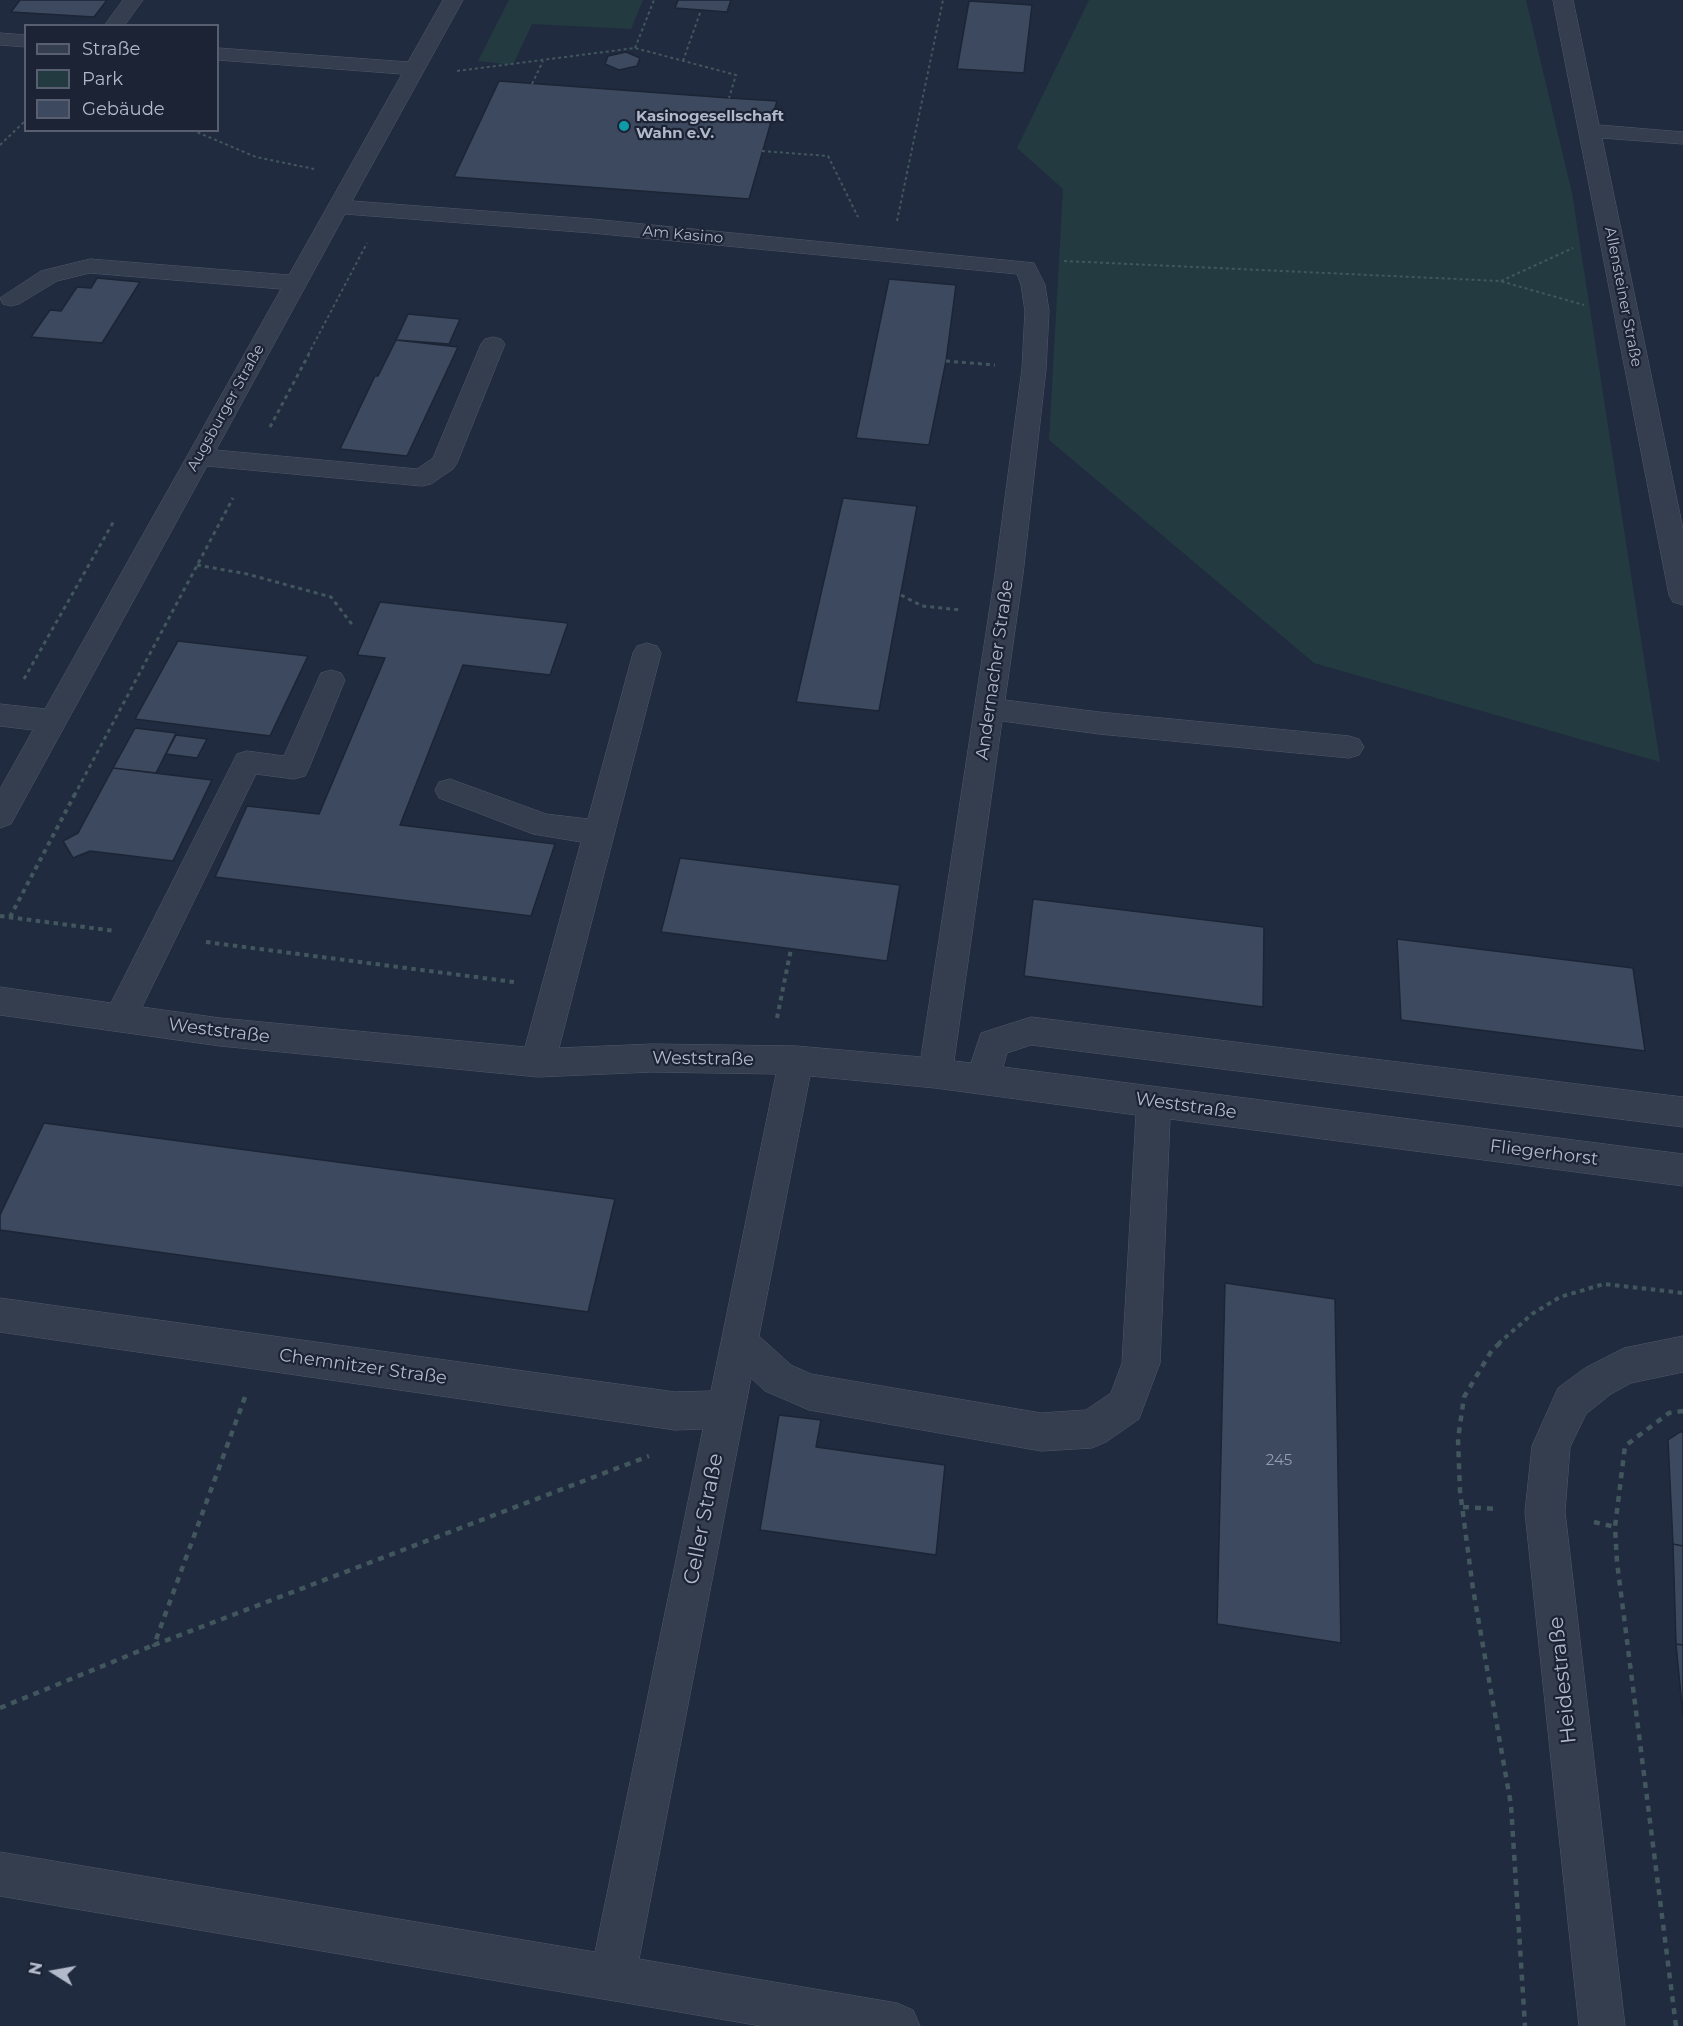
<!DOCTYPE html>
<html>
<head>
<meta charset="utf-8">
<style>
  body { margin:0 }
  #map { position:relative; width:1683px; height:2026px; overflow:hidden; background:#212b3f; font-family:Montserrat,sans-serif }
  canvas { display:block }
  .legend { position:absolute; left:24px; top:24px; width:195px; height:108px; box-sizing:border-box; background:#1b2334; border:2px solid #575f70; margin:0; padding:8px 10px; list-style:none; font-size:18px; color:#b1b9ca }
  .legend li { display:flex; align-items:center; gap:12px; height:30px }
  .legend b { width:30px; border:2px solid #575f70 }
  .north { position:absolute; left:24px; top:1942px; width:60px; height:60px; -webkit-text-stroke:4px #1b2334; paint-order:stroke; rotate:281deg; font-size:16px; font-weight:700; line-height:24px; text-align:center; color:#b1b9ca }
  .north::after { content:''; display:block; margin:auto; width:21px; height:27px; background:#b1b9ca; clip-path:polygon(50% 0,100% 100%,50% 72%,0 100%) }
</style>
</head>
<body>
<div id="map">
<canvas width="1683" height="2026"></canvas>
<ul class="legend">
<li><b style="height:8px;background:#353e4f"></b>Straße</li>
<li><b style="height:16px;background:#233a40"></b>Park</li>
<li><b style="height:16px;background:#3d495e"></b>Gebäude</li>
</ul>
<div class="north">N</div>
</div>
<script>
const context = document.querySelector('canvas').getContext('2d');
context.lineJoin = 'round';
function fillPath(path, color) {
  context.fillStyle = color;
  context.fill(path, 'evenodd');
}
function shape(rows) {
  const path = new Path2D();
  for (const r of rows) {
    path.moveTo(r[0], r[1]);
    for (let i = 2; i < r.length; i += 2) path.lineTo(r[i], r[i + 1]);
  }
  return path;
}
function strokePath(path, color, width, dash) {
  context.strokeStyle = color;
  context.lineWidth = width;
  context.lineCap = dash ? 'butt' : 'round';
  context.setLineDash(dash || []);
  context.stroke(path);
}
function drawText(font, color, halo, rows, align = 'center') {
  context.font = font + ' Montserrat,sans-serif';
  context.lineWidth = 4.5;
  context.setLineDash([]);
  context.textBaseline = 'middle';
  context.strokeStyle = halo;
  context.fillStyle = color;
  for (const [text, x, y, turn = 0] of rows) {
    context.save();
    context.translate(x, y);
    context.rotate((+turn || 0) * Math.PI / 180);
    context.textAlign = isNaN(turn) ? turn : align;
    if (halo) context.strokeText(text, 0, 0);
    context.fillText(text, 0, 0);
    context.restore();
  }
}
fillPath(shape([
  [509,0,643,0,631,29,532,24,513,65,478,61],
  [1089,0,1526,0,1572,193,1660,762,1314,663,1049,440,1063,189,1017,148]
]), '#233a40');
const building = shape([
  [20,0,107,0,94,17,11,12,20,0],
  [678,0,731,0,727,12,675,8,678,0],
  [969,1,1032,5,1024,73,957,69,969,1],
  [626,52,640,58,637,66,619,70,605,64,608,56,626,52],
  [499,81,729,98,777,101,749,199,454,177,499,81],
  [97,278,140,282,102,343,31,337,50,310,61,311,77,287,91,288,97,278],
  [889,279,956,285,946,361,929,445,856,438,889,279],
  [408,314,460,319,449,344,396,340,408,314],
  [396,340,458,347,407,456,340,449,375,376,378,376,396,340],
  [843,498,917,506,879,711,796,702,843,498],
  [380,602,568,623,550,675,463,665,400,825,555,844,531,916,215,877,247,806,319,814,385,658,357,655,380,602],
  [178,641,308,656,270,736,135,719,178,641],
  [135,728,176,733,156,773,113,768,135,728],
  [176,735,207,739,197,758,166,754,176,735],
  [113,768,212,780,173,861,90,851,73,858,63,841,78,833,113,768],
  [680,858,900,885,887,961,661,932,680,858],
  [1033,899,1264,927,1263,1007,1024,976,1033,899],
  [1397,939,1633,968,1645,1051,1401,1020,1397,939],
  [44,1123,615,1199,588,1312,0,1230,0,1215,44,1123],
  [1225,1283,1335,1299,1341,1643,1217,1624,1225,1283],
  [779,1415,821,1420,816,1447,945,1465,936,1555,760,1530,779,1415],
  [1680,1432,1683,1432,1683,1546,1673,1544,1668,1440,1680,1432],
  [1673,1544,1683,1546,1683,1645,1676,1644,1673,1544],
  [1676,1644,1683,1645,1683,1717,1676,1644]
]);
fillPath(building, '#3d495e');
strokePath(building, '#1c2536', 1.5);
const minor = shape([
  [123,0,143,0,124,26,104,26,123,0],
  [443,0,463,0,352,201,592,219,1034,263,1045,285,1049,311,1046,369,1023,574,1005,700,1099,712,1349,736,1359,739,1364,747,1359,755,1349,758,1099,734,1002,721,954,1061,971,1063,981,1033,1031,1017,1683,1097,1683,1127,1031,1045,1007,1053,1003,1067,1683,1154,1683,1186,1170,1119,1160,1363,1139,1419,1106,1442,1092,1448,1041,1451,809,1410,765,1391,751,1378,639,1959,897,2003,913,2010,920,2026,761,2026,0,1896,0,1852,595,1952,703,1429,675,1430,0,1332,0,1298,675,1392,711,1391,776,1074,652,1072,538,1077,220,1046,0,1015,0,987,111,1003,237,754,247,751,284,756,321,673,331,670,341,673,345,680,309,768,305,776,294,779,256,774,142,1007,220,1018,525,1047,581,842,533,834,439,798,435,790,439,782,450,779,546,814,588,819,633,653,637,646,647,643,657,646,661,653,559,1048,652,1044,796,1046,921,1057,995,574,1022,369,1025,311,1021,285,1017,274,592,233,345,214,216,450,417,469,433,458,481,344,485,339,493,337,501,339,505,344,457,463,453,469,431,484,422,486,207,466,11,824,0,828,0,789,33,730,0,726,0,704,45,709,281,289,90,273,57,281,19,304,11,306,3,304,0,298,41,271,90,259,289,275,402,74,218,60,218,48,408,62,443,0],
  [810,1076,935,1088,1136,1115,1122,1363,1111,1393,1086,1410,1041,1413,811,1374,791,1365,759,1336,810,1076],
  [1553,0,1573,0,1599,125,1683,132,1683,144,1602,138,1683,529,1683,605,1673,602,1669,595,1553,0],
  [0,33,26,35,26,47,0,45,0,33],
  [1683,1336,1683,1372,1631,1383,1611,1394,1586,1414,1570,1447,1565,1512,1625,2026,1579,2026,1525,1512,1532,1446,1558,1388,1585,1368,1624,1348,1683,1336]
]);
strokePath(minor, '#50596a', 1);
strokePath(shape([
  [635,48,654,0],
  [683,61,701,10],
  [457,71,635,48,736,75,729,98],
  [532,84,543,61],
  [192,130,256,157,314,169],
  [0,145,26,120],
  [762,151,828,156,858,217],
  [897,221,943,0],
  [1064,261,1500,281,1584,305],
  [1501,281,1573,248],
  [308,355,367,243]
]), '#41575d', 2, [3, 3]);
strokePath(shape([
  [946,361,995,365],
  [270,427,309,354],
  [197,565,247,574,331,597,354,627],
  [901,595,922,606,961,610],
  [24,679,115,519],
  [74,796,233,498]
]), '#41575d', 3, [4, 4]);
strokePath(shape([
  [0,916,115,931],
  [10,917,75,794],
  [206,942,514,982],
  [777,1018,791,949],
  [1498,1344,1532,1314,1560,1297,1604,1284,1683,1293]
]), '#41575d', 4, [4.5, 4.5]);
strokePath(shape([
  [1500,1343,1492,1350,1464,1397,1458,1439,1460,1491,1473,1589,1511,1805,1525,2026],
  [245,1397,154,1645,649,1456],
  [1463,1507,1498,1509],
  [1594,1522,1615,1527],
  [0,1708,154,1645],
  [1676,2026,1617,1562,1615,1527,1625,1446,1669,1413,1683,1411]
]), '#41575d', 4.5, [6, 6]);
fillPath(minor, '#353e4f');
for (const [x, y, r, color] of [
  [624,126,6,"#0f9aa8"]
]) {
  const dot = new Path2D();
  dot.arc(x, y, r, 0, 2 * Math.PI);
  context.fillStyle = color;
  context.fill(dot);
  strokePath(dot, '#1b2334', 2);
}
drawText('bold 15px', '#b1b9ca', '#1b2334', [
  ["Kasinogesellschaft",636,117],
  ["Wahn e.V.",636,134]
], 'left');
drawText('15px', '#b1b9ca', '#1b2334', [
  ["Am Kasino",683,235,5],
  ["Allensteiner Straße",1623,297,79],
  ["Augsburger Straße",226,408,-61]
]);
drawText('15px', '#949daf', null, [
  ["245",1279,1461]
]);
drawText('18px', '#b1b9ca', '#1b2334', [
  ["Andernacher Straße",995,670,-82],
  ["Weststraße",219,1031,7],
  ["Weststraße",703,1059,1],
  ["Weststraße",1186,1106,8],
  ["Fliegerhorst",1544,1153,7],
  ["Chemnitzer Straße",363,1367,8]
]);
drawText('21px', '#b1b9ca', '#1b2334', [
  ["Celler Straße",704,1519,-79],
  ["Heidestraße",1563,1680,-96]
]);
</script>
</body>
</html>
